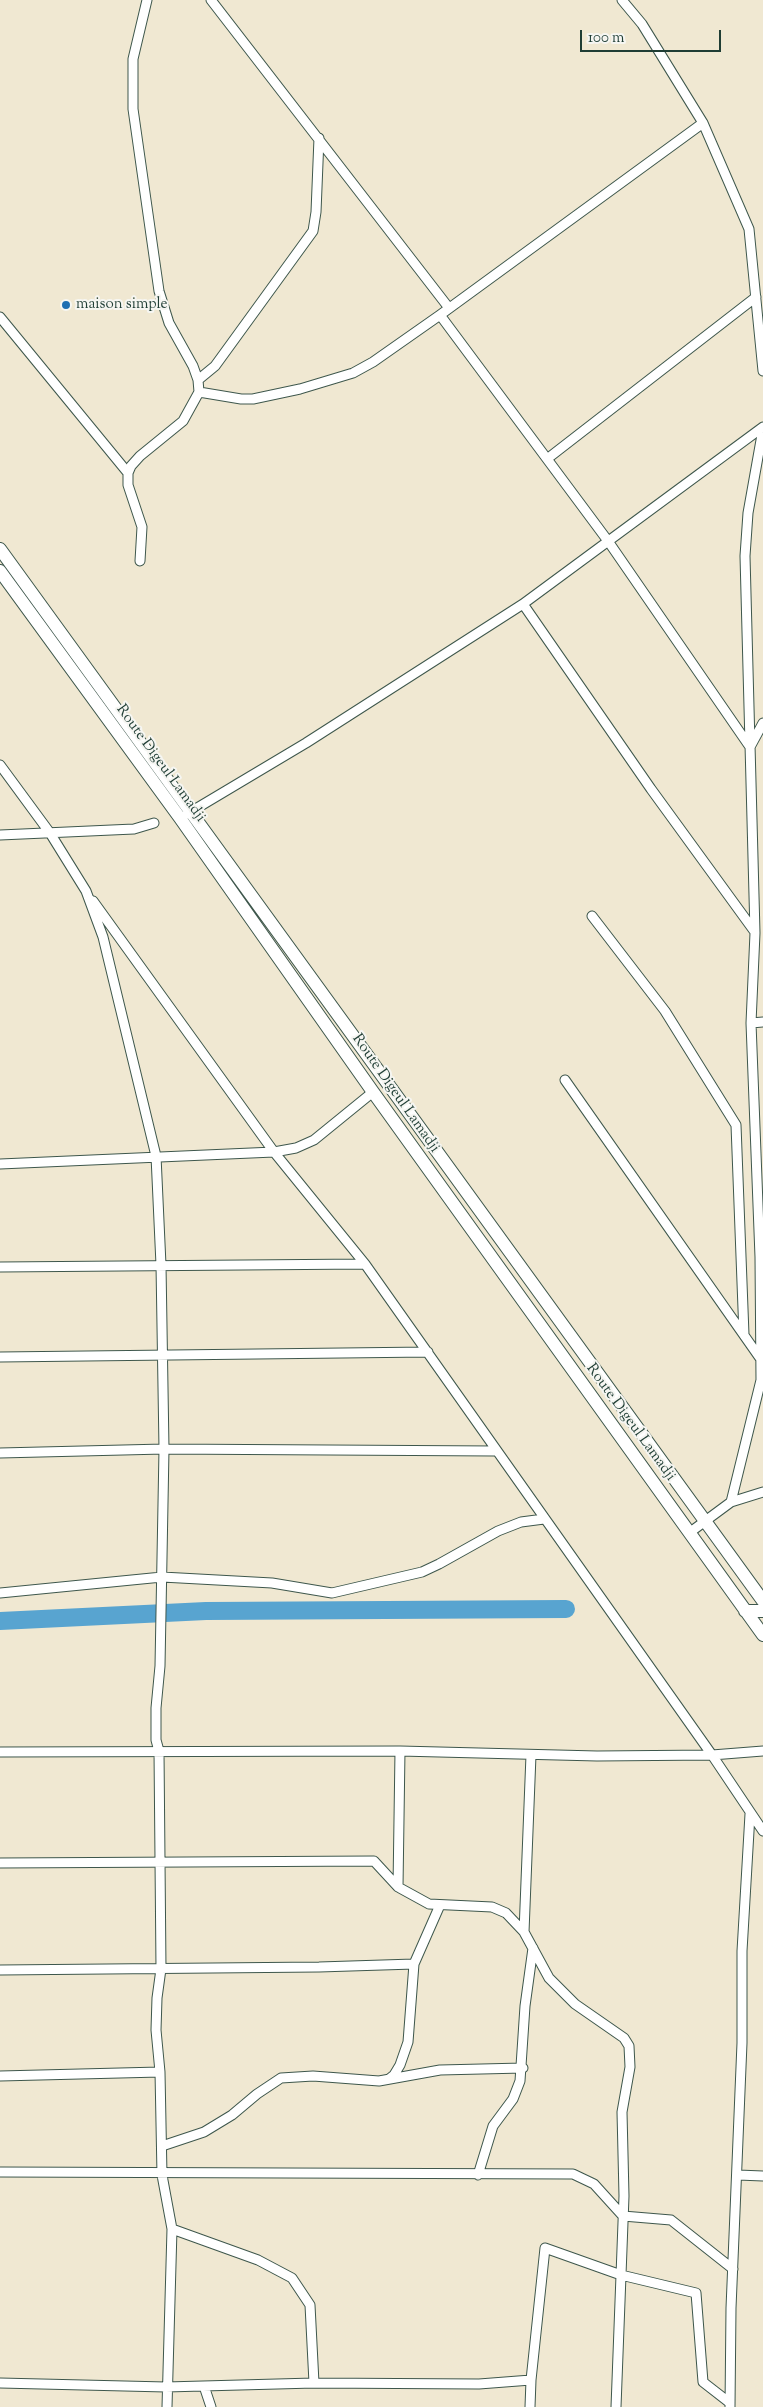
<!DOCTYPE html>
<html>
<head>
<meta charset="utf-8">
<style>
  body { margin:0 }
  #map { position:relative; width:763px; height:2407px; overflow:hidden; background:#f0e8d2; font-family:"Sorts Mill Goudy",serif }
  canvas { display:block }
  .scale { position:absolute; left:580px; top:30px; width:141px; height:22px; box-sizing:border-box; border:2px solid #1f3d34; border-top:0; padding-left:6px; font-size:15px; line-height:18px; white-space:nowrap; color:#1f3d34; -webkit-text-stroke:4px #f6f6f2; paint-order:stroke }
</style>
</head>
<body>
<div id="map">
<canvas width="763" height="2407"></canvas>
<div class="scale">100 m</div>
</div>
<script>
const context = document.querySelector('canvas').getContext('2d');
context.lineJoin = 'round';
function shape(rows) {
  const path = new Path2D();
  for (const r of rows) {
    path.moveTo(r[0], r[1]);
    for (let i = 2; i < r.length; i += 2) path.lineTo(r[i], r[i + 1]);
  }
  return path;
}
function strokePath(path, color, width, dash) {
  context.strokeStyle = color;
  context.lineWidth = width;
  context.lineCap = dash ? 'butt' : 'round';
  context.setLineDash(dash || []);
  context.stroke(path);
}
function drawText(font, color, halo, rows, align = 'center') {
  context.font = font + ' "Sorts Mill Goudy",serif';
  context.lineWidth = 4;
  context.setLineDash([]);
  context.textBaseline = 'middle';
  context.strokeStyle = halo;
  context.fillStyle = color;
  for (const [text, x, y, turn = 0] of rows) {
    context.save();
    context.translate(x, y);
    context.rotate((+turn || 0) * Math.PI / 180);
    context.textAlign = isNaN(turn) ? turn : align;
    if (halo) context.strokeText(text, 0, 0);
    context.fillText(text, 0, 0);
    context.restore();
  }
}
strokePath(shape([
  [0,1621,206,1611,566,1609]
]), '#58a4d0', 18);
const minor = shape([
  [211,0,449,308],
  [622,0,642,24,703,123,749,229,763,371],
  [440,315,608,541,750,747,763,723],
  [0,317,128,473],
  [198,380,215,366,313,231,316,212,319,138],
  [199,392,241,399,253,399,300,389,353,373,373,362,440,315,703,123],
  [547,459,756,297],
  [140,561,142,527,128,485,128,473,131,466,140,456,183,421,199,392,198,380,193,366,169,323,159,291,133,109,133,59,147,0],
  [523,604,651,789,755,932],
  [0,765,50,833,86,891,103,937,156,1156,161,1265,164,1449,160,1666,156,1708,156,1740,159,1751,161,1969,157,1998,156,2030,160,2072,162,2175,172,2229,167,2407],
  [187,814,306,743,523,604,763,427],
  [0,835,134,829,154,823],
  [93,901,274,1152,365,1264,712,1755,763,1831],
  [592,916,665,1011,736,1125,744,1335],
  [751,1023,763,1022],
  [565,1080,760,1358],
  [0,1164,274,1152,296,1148,314,1140,373,1092],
  [0,1267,365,1264],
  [0,1357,428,1352],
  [0,1453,164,1449,495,1451],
  [731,1502,761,1380,760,1257,751,1023,755,933,745,556,748,513,763,429],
  [689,1533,731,1502,763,1492],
  [0,1593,162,1577,272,1583,332,1593,422,1572,439,1564,498,1531,521,1522,544,1519],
  [0,1752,400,1751,597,1756,712,1755,763,1751],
  [0,1863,374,1861,398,1887,429,1904,492,1907,506,1913,524,1932,549,1978,575,2004,624,2038,629,2046,630,2067,622,2112,624,2196,616,2407],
  [398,1887,400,1751],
  [524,1932,531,1755],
  [0,1970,319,1967,414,1964,440,1905],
  [0,2076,160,2072],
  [389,2079,394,2075,400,2065,408,2042,414,1964],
  [162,2146,204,2132,232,2115,257,2094,281,2078,313,2076,379,2081,440,2070,523,2068],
  [0,2172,573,2174,594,2184,623,2216,671,2220,733,2269],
  [478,2175,493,2126,513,2099,520,2081,525,2006,533,1948],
  [738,2175,763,2176],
  [172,2229,258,2260,292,2278,310,2305,314,2383],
  [0,2383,166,2387,314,2383,479,2384,531,2380,545,2248,621,2275,696,2293,703,2382,730,2403],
  [204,2386,211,2407],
  [530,2407,531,2380],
  [730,2407,731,2308,742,2043,742,1951,750,1814]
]);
const secondary = shape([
  [0,549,763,1601],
  [0,571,180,818,373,1092,763,1635],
  [745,1611,763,1611]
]);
strokePath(minor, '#3e574c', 11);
strokePath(secondary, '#3e574c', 14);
strokePath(minor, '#fff', 9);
strokePath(secondary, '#fff', 12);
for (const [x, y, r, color] of [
  [66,305,5,"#1f6fb2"]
]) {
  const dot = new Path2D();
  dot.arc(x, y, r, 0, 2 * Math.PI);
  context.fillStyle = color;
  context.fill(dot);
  strokePath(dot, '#f6f6f2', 2);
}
drawText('15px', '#1f3d34', '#f6f6f2', [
  ["maison simple",76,305]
], 'left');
drawText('15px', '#1f3d34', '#f6f6f2', [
  ["Route Digeul Lamadji",160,764,54],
  ["Route Digeul Lamadji",395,1094,55],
  ["Route Digeul Lamadji",630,1423,54]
]);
</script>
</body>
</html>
